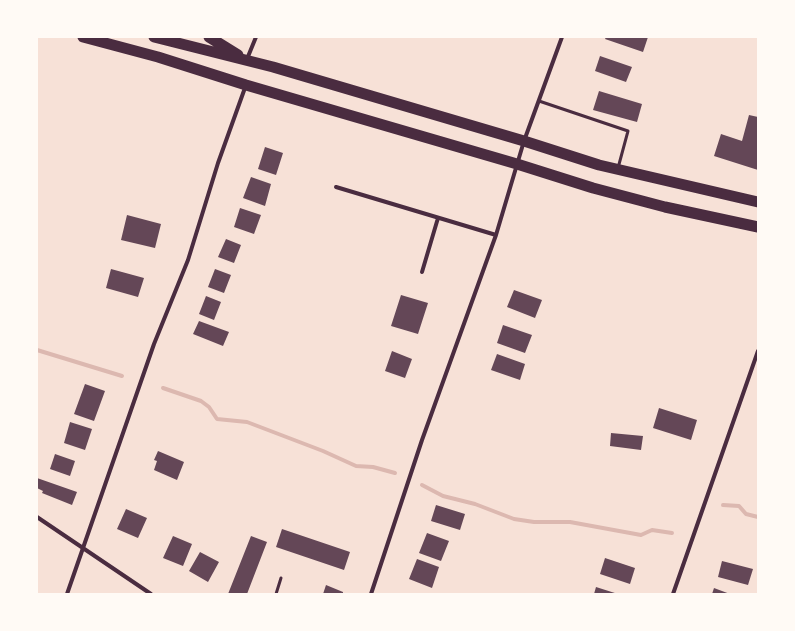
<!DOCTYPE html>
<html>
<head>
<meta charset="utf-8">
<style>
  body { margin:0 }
  #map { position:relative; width:795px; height:631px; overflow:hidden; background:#f7e1d7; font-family:"Asap Condensed",sans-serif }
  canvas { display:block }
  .frame { position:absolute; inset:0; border:38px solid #fffaf5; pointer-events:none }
</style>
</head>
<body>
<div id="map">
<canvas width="795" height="631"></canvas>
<div class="frame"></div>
</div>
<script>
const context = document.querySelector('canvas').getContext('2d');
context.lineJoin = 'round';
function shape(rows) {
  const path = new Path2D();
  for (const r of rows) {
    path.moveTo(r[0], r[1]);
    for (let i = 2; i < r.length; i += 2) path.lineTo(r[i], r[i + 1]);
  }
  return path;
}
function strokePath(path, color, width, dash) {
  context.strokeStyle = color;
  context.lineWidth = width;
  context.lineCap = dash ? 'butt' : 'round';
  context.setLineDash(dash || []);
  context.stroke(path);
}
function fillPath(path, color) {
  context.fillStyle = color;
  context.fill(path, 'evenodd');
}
strokePath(shape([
  [37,350,122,376],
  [163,388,201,401,209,407,217,419,247,422,323,451,356,466,373,467,395,473],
  [422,485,443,496,475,504,514,519,534,522,570,522,641,535,652,530,672,533],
  [723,505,739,506,746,514,758,517]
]), '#dcb8b0', 4);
fillPath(shape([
  [606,37,648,37,643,52,605,39],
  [600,56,632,67,626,82,595,71],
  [599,91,642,104,637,122,593,110],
  [749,115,758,117,758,170,714,156,721,134,742,141],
  [265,147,283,153,276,175,258,169],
  [251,177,271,184,265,206,243,198],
  [240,208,261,215,254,234,234,227],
  [127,215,161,224,155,248,121,240],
  [226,239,241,245,234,263,218,257],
  [111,269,144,278,138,297,106,288],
  [215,269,231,275,224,293,208,287],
  [514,290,542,300,535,318,507,307],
  [401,295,428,303,418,334,391,326],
  [206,296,221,302,214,320,199,314],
  [199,321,229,332,223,346,193,334],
  [503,325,532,335,525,353,497,343],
  [392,351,412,359,405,378,385,371],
  [497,354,525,364,520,380,491,370],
  [85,384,105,391,94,421,74,414],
  [659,408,697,420,691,440,653,428],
  [70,422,92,429,85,450,64,443],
  [611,433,643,436,641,450,610,446],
  [158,451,184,462,177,480,154,470,157,461,154,460],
  [55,454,75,461,70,476,50,469],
  [37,478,77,492,72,505,42,493,43,491,37,488],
  [436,505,465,514,460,530,431,521],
  [126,509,147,518,138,538,117,529],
  [282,529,350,552,344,570,276,547],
  [427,533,449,541,441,561,419,553],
  [173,536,192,544,183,566,163,558],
  [251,536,267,542,247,594,228,594],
  [200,552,219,562,208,582,189,571],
  [605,558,635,568,630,584,600,574],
  [417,559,439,567,432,588,409,579],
  [722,561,753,569,748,585,718,577],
  [326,585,343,592,343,594,323,594],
  [596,587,618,594,594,594],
  [714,588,730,594,712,594]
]), '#644757');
strokePath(shape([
  [539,101,628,131,618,168],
  [276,594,281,578]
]), '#4a2c40', 3);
strokePath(shape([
  [247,59,256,37],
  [336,187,496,235],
  [422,272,438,218],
  [37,517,151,594],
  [67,594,154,344,188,260,218,163,246,85],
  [371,594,422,440,496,235,524,141,562,37],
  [673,594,758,351]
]), '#4a2c40', 4);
strokePath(shape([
  [83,37,158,57,246,85,517,164,593,188,665,207,758,227],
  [154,37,273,67,524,141,599,165,758,202],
  [209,37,238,55]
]), '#4a2c40', 11);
</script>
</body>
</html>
